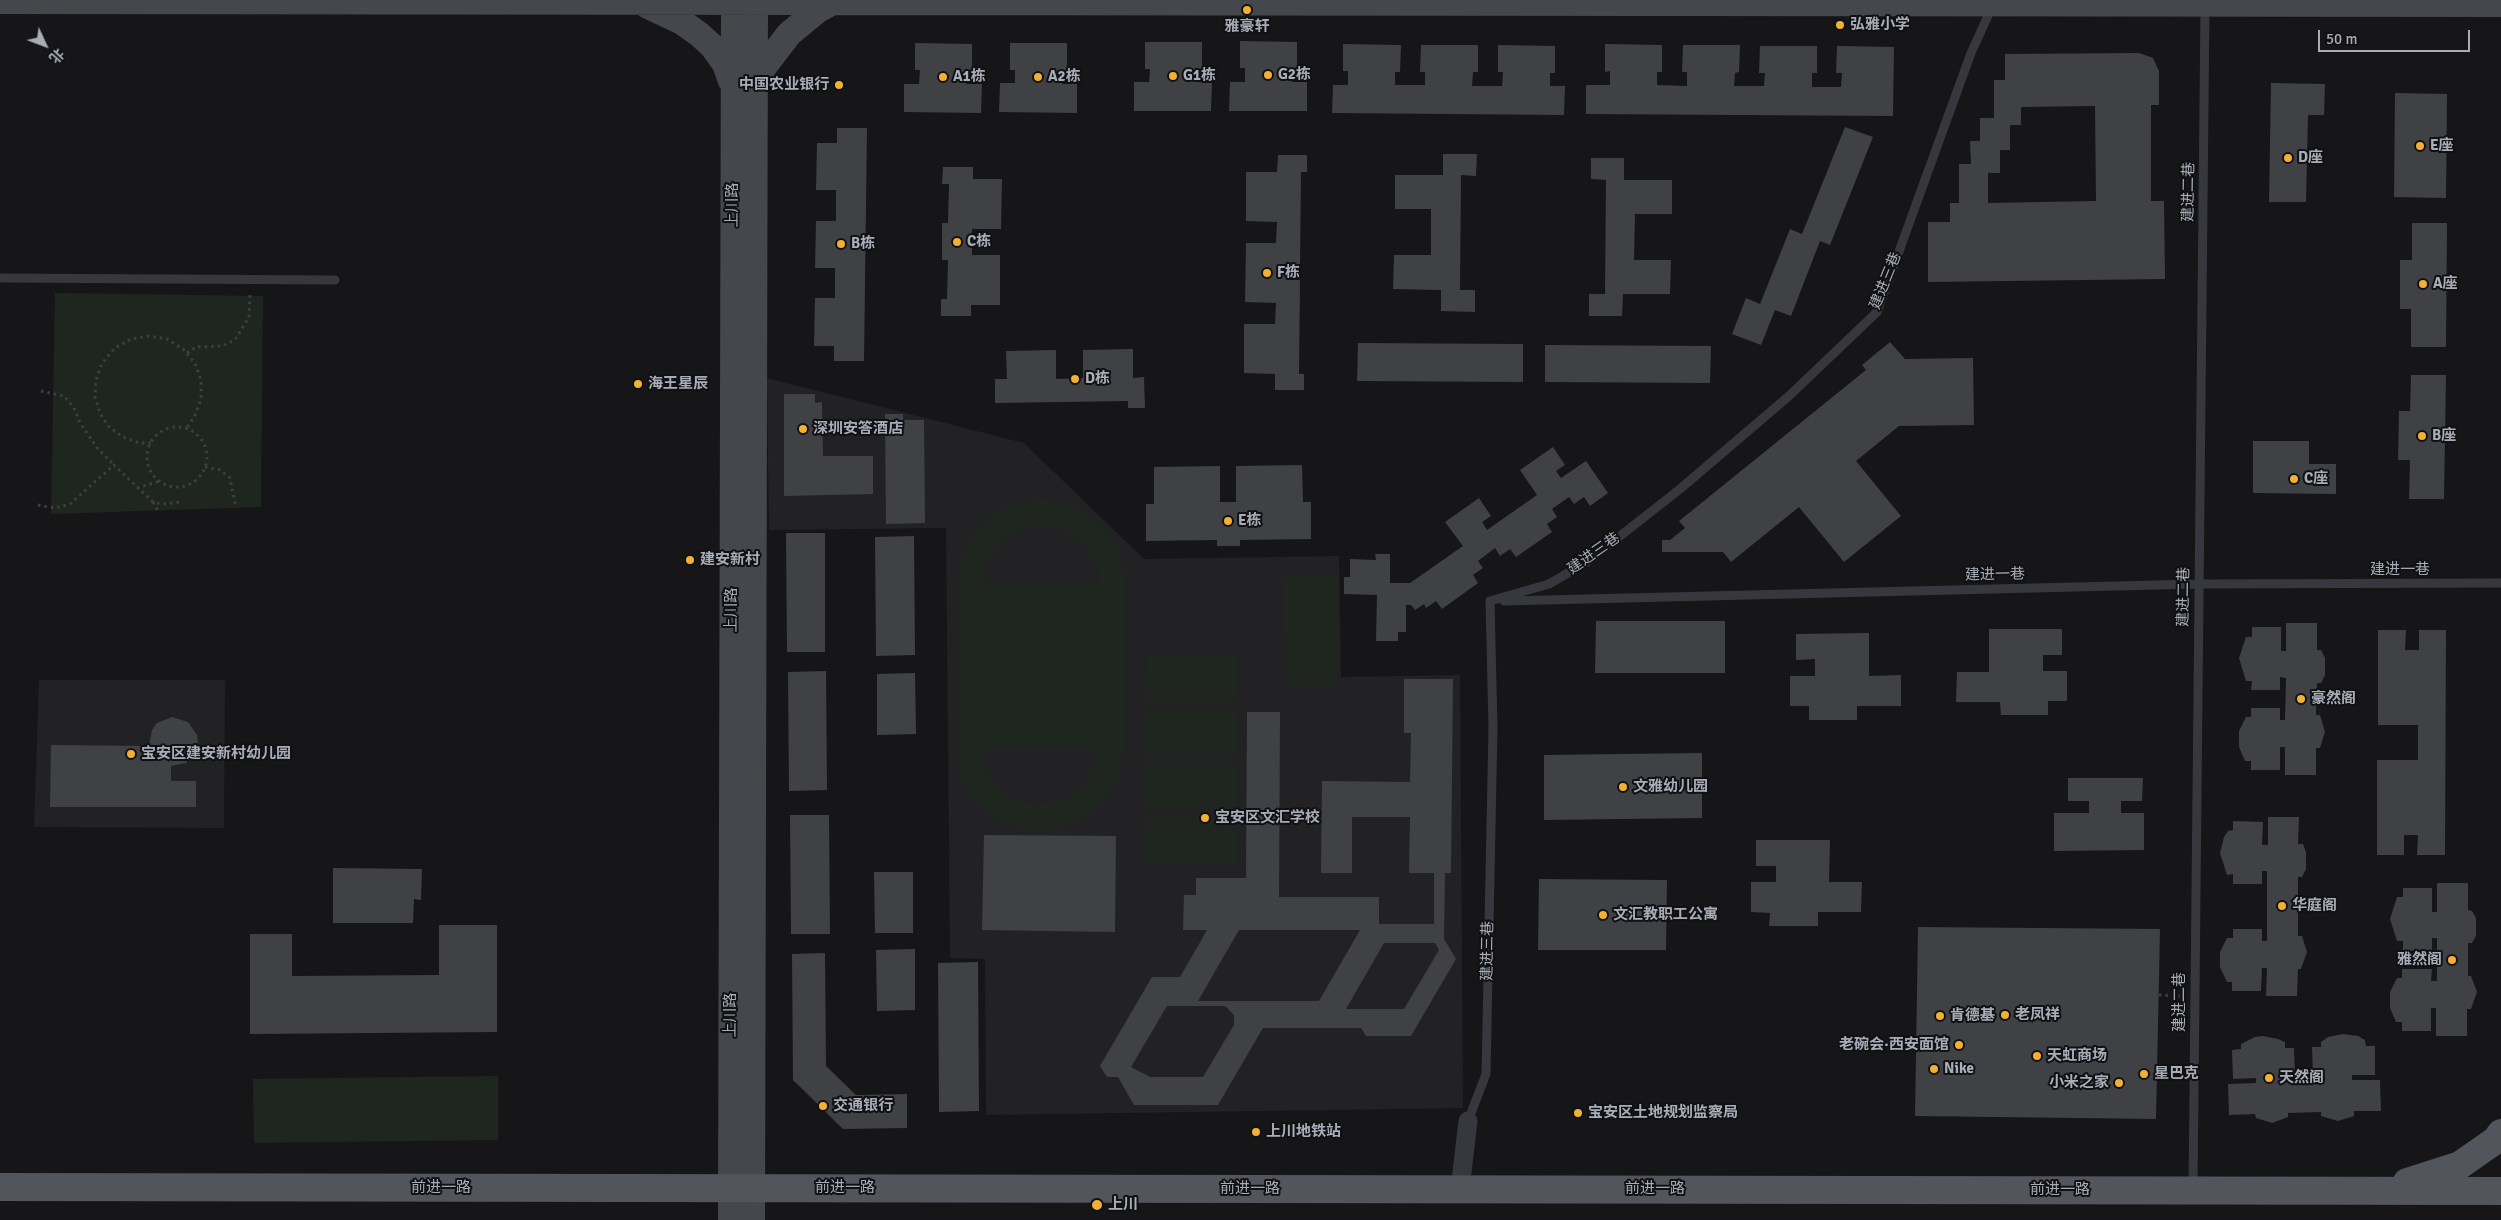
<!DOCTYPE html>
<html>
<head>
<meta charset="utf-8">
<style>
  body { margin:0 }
  #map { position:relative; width:2501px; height:1220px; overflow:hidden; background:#161618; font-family:Signika,"Noto Sans SC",sans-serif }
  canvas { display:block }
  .north { position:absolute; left:20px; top:20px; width:50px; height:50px; -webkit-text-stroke:4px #111113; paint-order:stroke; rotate:133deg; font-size:14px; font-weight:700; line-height:20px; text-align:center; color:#a8adb8 }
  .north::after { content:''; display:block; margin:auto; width:18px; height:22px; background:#a8adb8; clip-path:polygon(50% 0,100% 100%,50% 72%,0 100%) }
  .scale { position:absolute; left:2318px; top:30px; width:152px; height:22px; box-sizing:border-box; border:2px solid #a8adb8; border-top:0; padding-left:6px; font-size:15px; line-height:18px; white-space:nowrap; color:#a8adb8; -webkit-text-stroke:4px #111113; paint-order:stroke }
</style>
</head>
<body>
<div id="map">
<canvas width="2501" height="1220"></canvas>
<div class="north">北</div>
<div class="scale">50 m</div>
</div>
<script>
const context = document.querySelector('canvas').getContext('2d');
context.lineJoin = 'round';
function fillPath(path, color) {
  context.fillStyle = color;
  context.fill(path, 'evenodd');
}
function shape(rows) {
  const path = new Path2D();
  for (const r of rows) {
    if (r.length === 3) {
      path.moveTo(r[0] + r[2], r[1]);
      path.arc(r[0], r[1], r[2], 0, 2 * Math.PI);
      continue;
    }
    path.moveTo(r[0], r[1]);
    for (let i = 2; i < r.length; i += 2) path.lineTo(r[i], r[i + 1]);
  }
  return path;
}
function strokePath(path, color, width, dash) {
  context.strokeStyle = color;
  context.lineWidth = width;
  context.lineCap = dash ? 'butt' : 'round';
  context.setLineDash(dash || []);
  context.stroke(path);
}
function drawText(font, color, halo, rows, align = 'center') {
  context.font = font + ' Signika,"Noto Sans SC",sans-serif';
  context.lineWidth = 4;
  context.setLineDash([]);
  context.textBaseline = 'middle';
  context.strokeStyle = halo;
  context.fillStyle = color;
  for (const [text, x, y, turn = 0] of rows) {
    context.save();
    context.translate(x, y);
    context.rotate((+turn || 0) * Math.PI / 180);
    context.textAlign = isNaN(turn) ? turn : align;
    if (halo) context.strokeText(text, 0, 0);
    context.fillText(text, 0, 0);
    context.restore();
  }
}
fillPath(shape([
  [767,378,1024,443,1144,559,1339,556,1341,677,1460,675,1463,1108,986,1115,985,959,950,958,946,528,769,530],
  [39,680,225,680,224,828,34,827]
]), '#222225');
fillPath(shape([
  [55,293,263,296,261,507,51,514],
  [1042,500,1060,502,1078,508,1093,519,1106,531,1116,548,1122,565,1124,582,1123,749,1120,766,1114,783,1104,799,1091,812,1075,822,1058,828,1039,830,1020,828,1003,822,987,812,974,799,964,783,958,765,958,582,960,564,966,547,976,531,990,518,1005,508,1023,502],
  [1041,525,1067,530,1087,547,1098,570,1099,583,982,583,988,558,1005,537,1028,526],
  [981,747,1098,747,1098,748,1092,773,1085,784,1065,800,1039,806,1026,804,1003,793,986,772],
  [1337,575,1338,685,1286,686,1284,577],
  [1146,655,1235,655,1235,701,1145,701],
  [1145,710,1235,710,1235,756,1145,756],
  [1146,764,1236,764,1235,810,1145,810],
  [1145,818,1235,818,1235,864,1145,864],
  [498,1076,498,1140,254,1143,253,1079]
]), '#1e261f');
fillPath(shape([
  [1240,41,1297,42,1297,69,1292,69,1292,82,1307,82,1307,111,1229,111,1230,82,1245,82,1245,68,1240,68],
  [1145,42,1202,42,1202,69,1197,69,1197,82,1212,83,1211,111,1134,111,1134,82,1149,82,1150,69,1145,69],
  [915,43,972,44,972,71,967,71,966,84,982,84,981,113,904,112,904,84,919,84,920,70,915,70],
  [1010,43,1067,43,1067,70,1062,70,1062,84,1077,84,1077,113,999,112,1000,83,1015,83,1015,70,1010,70],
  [1343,44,1401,45,1400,72,1395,72,1395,85,1425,85,1425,72,1420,72,1421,45,1478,45,1478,72,1473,72,1472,86,1502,86,1503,72,1498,72,1498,45,1555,46,1555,73,1550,73,1550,86,1565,86,1564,115,1332,113,1333,85,1348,85,1348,71,1343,71],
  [1605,44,1662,45,1662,72,1657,72,1657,85,1687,86,1687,72,1682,72,1683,45,1740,45,1739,72,1735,73,1734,86,1764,86,1765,73,1759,73,1760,46,1817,46,1817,73,1812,73,1812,87,1841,87,1842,73,1836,73,1837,46,1894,47,1893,116,1586,114,1586,85,1610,85,1610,71,1605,72],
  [2139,53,2153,58,2159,71,2159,105,2151,105,2151,201,2164,201,2165,279,1928,282,1928,222,1950,222,1950,203,1959,203,1959,164,1971,164,1970,141,1980,141,1980,118,1994,118,1994,80,2005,80,2005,54],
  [2095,106,2096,201,1988,203,1988,173,2000,173,2000,150,2010,150,2010,125,2021,125,2021,107],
  [2271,83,2325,84,2324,115,2308,115,2306,202,2269,202],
  [2395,93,2447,94,2446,198,2394,197],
  [1845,127,1873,137,1830,245,1820,241,1791,316,1775,310,1761,345,1732,334,1746,298,1760,304,1790,229,1802,234],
  [837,128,867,128,864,361,834,361,834,346,814,346,815,298,835,298,835,268,815,268,816,221,836,221,836,190,816,190,817,143,837,143],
  [1443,154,1477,154,1476,176,1461,175,1460,290,1475,290,1475,312,1441,311,1441,290,1393,289,1394,255,1431,255,1431,209,1395,209,1395,175,1443,175],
  [1278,155,1307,155,1307,172,1301,172,1300,266,1289,266,1289,280,1300,280,1299,374,1304,374,1304,390,1275,390,1275,374,1244,373,1244,324,1275,324,1276,303,1245,302,1246,243,1276,243,1277,222,1246,221,1246,172,1277,172],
  [1591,158,1624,158,1624,180,1672,180,1672,214,1635,214,1634,260,1671,260,1670,294,1623,294,1622,316,1589,316,1589,294,1605,294,1606,180,1591,179],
  [943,167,973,167,973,179,1002,179,1001,229,972,229,972,255,1000,255,1000,305,971,305,971,316,941,316,941,299,947,299,948,260,942,260,942,223,948,223,949,184,942,184],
  [2412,223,2447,223,2446,347,2411,347,2411,309,2400,309,2400,260,2412,260],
  [1890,342,1905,359,1973,358,1974,425,1899,426,1856,461,1901,516,1844,562,1799,507,1731,562,1723,552,1662,552,1662,540,1670,540,1685,528,1679,521,1866,370,1862,365],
  [1358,343,1523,344,1523,382,1357,381],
  [1545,345,1711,346,1710,383,1545,382],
  [1133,349,1133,378,1144,377,1145,408,1128,408,1128,401,995,403,995,379,1007,379,1006,351,1056,350,1056,379,1083,378,1083,350],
  [2411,375,2446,375,2444,499,2409,499,2410,460,2398,460,2399,411,2410,411],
  [784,394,815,394,815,403,822,402,823,456,873,456,873,494,784,496],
  [885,414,903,414,903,420,924,420,925,523,886,524],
  [2253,441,2309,441,2309,464,2336,464,2336,494,2253,493],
  [1553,447,1565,465,1556,471,1561,478,1586,461,1608,493,1590,506,1584,497,1574,504,1569,497,1552,509,1557,517,1547,524,1552,532,1516,557,1510,549,1500,556,1495,548,1478,561,1483,568,1473,575,1478,583,1442,609,1436,601,1426,608,1424,604,1415,610,1411,605,1406,605,1406,632,1398,632,1398,641,1376,641,1377,595,1344,594,1344,577,1350,577,1350,559,1376,560,1375,554,1390,554,1390,583,1410,583,1463,546,1445,522,1479,498,1491,516,1482,522,1487,530,1537,495,1520,470],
  [1302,465,1303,502,1311,502,1311,539,1240,540,1240,546,1217,546,1217,540,1146,541,1146,504,1154,504,1154,467,1220,466,1220,502,1236,502,1236,466],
  [786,533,825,533,825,652,787,652],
  [914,536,915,655,876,656,875,537],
  [1596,621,1725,621,1725,673,1595,673],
  [2286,623,2317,623,2317,650,2321,650,2325,658,2325,675,2321,683,2317,683,2316,715,2320,715,2325,732,2320,748,2316,748,2316,775,2285,775,2285,747,2280,747,2280,770,2251,770,2251,761,2245,761,2239,747,2239,731,2246,717,2251,717,2251,708,2280,708,2280,720,2285,720,2286,678,2280,677,2280,690,2251,690,2252,681,2246,681,2239,658,2246,637,2252,637,2252,627,2281,627,2281,651,2286,651],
  [1989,629,2062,629,2062,655,2043,655,2043,671,2067,671,2067,701,2048,701,2048,715,2001,715,2000,702,1956,702,1957,672,1989,672],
  [2378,630,2406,630,2405,650,2419,650,2419,630,2446,630,2445,855,2417,855,2418,835,2404,835,2404,855,2377,855,2377,760,2418,760,2418,725,2378,725],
  [1869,633,1869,676,1901,675,1901,706,1857,706,1857,720,1809,720,1809,706,1790,706,1790,676,1815,676,1815,659,1796,660,1796,634],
  [826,671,827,790,789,791,788,672],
  [915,673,916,734,877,735,877,674],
  [1404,679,1453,679,1451,873,1445,873,1444,939,1456,959,1411,1036,1366,1036,1361,1028,1263,1028,1218,1105,1134,1105,1118,1077,1107,1077,1100,1066,1152,977,1180,977,1207,930,1183,930,1184,895,1196,895,1196,878,1246,878,1247,712,1280,712,1279,897,1379,897,1379,924,1434,924,1434,873,1409,873,1410,817,1352,817,1352,873,1321,873,1322,781,1410,782,1411,733,1404,733],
  [1239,930,1360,930,1319,1001,1198,1001],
  [1384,943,1435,943,1439,950,1404,1009,1346,1009],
  [1167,1006,1225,1006,1234,1015,1234,1025,1203,1077,1150,1077,1131,1067],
  [172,717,188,722,197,735,198,743,192,757,186,763,171,766,171,781,196,781,196,807,50,807,51,745,149,746,152,730,157,723],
  [1702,753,1702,818,1544,820,1544,755],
  [2068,778,2143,778,2142,801,2121,801,2121,813,2144,813,2144,850,2054,851,2054,813,2089,813,2089,801,2068,801],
  [790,815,829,815,830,934,791,934],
  [2268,817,2299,817,2298,844,2303,844,2306,852,2306,869,2302,877,2298,877,2298,936,2302,936,2307,952,2301,969,2298,969,2297,996,2266,996,2267,968,2262,968,2261,991,2232,991,2232,982,2227,982,2220,967,2220,952,2227,938,2233,938,2233,929,2262,929,2262,941,2267,941,2267,871,2262,871,2262,884,2233,884,2233,874,2227,875,2220,853,2224,837,2228,831,2233,830,2233,821,2263,822,2262,845,2268,845],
  [984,835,1116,836,1115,932,982,930],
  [1756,840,1830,840,1829,882,1862,882,1861,912,1818,912,1818,926,1769,926,1770,913,1751,912,1751,882,1776,882,1776,866,1756,866],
  [333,868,422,869,421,900,414,899,413,923,333,923],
  [874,872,913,872,913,933,875,933],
  [1539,879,1667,880,1666,950,1538,950],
  [2437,883,2468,883,2468,910,2472,911,2476,918,2476,936,2472,943,2468,943,2468,976,2471,976,2477,992,2471,1009,2467,1009,2467,1036,2436,1036,2436,1008,2431,1008,2431,1031,2402,1031,2402,1022,2396,1022,2390,1008,2390,992,2397,978,2402,978,2402,969,2432,969,2431,981,2437,981,2437,938,2432,938,2432,950,2403,951,2403,941,2397,941,2390,919,2397,897,2403,897,2403,888,2432,888,2432,912,2437,912],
  [439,925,497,925,497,1032,250,1034,250,934,292,934,292,976,439,975],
  [1918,927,2160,929,2156,1119,1915,1116],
  [915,949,915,1010,877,1011,876,950],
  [825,953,826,1066,856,1095,907,1094,907,1128,843,1129,793,1080,792,954],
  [978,962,979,1111,939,1112,938,963],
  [2343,1034,2358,1036,2365,1040,2366,1046,2375,1046,2375,1075,2352,1075,2352,1080,2380,1080,2381,1111,2354,1111,2354,1116,2338,1121,2321,1116,2321,1112,2288,1113,2288,1117,2272,1123,2256,1118,2255,1114,2229,1115,2228,1084,2256,1083,2256,1078,2233,1079,2232,1050,2241,1049,2241,1044,2255,1037,2263,1036,2278,1039,2285,1042,2285,1048,2294,1048,2295,1077,2283,1077,2283,1082,2325,1081,2325,1076,2313,1076,2312,1047,2321,1047,2321,1042,2328,1037]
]), '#404145');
strokePath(shape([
  [187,353,196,347,222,346,235,340,249,317,250,293],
  [41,391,64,396,74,408,80,423,98,449,114,465],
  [177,457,30],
  [151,443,139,443,123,437,109,427,100,413,95,397,96,380,102,363,115,348,131,339,149,336,167,339,183,349,195,363,201,380,201,399,195,415,187,428],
  [205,467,220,470,230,478,236,508],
  [137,488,160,481],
  [153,502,158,511],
  [38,505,55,508,70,504,114,465,153,502,161,504,182,502],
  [2159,995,2180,996]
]), '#3d3f44', 3, [2.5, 4]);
strokePath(shape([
  [0,278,335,280],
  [1504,601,2198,584,2501,583],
  [1468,1121,1486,1074,1493,727,1490,601,1549,584,1587,562,1680,489,1789,396,1877,312,1971,53,1992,7],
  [2193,1188,2205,6]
]), '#37383d', 9);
strokePath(shape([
  [1460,1189,1468,1121]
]), '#37383d', 19);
strokePath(shape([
  [0,1,2501,4],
  [648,6,682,22,700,35,713,47,725,64,731,81],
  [756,85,763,68,789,34,818,10,835,1],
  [731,1220,734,0],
  [752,1220,755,0]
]), '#45474d', 26);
strokePath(shape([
  [2407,1182,2460,1165,2496,1140,2501,1133],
  [0,1187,2501,1191]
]), '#53555c', 28);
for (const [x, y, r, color] of [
  [1247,10,5,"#f2b134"],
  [1840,25,5,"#f2b134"],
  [1268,75,5,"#f2b134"],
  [1173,76,5,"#f2b134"],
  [943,77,5,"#f2b134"],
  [1038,77,5,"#f2b134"],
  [839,85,5,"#f2b134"],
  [2420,146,5,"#f2b134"],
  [2288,158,5,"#f2b134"],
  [957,242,5,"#f2b134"],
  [841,244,5,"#f2b134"],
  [1267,273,5,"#f2b134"],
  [2423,284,5,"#f2b134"],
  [1075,379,5,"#f2b134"],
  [638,384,5,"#f2b134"],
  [803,429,5,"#f2b134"],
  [2422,436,5,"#f2b134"],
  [2294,479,5,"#f2b134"],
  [1228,521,5,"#f2b134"],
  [690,560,5,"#f2b134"],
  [2301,699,5,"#f2b134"],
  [131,754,5,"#f2b134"],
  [1623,787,5,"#f2b134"],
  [1205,818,5,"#f2b134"],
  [2282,906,5,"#f2b134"],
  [1603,915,5,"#f2b134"],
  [2452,960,5,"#f2b134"],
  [2005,1015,5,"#f2b134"],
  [1940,1016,5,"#f2b134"],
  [1959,1045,5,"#f2b134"],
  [2037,1056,5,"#f2b134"],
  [1934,1069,5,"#f2b134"],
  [2144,1074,5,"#f2b134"],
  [2269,1078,5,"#f2b134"],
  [2119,1083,5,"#f2b134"],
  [823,1106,5,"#f2b134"],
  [1578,1113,5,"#f2b134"],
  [1256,1132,5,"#f2b134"],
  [1097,1205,6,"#f2b134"]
]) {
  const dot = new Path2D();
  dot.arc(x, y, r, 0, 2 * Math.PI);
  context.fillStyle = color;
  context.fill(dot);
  strokePath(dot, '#111113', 2);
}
drawText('bold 15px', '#a8adb8', '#111113', [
  ["弘雅小学",1850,25],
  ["雅豪轩",1247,27,"center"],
  ["G2栋",1278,75],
  ["G1栋",1183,76],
  ["A1栋",953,77],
  ["A2栋",1048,77],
  ["中国农业银行",829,85,"right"],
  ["E座",2430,146],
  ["D座",2298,158],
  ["C栋",967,242],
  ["B栋",851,244],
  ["F栋",1277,273],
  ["A座",2433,284],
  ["D栋",1085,379],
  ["海王星辰",648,384],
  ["深圳安答酒店",813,429],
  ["B座",2432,436],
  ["C座",2304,479],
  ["E栋",1238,521],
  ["建安新村",700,560],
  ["豪然阁",2311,699],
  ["宝安区建安新村幼儿园",141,754],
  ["文雅幼儿园",1633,787],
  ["宝安区文汇学校",1215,818],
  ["华庭阁",2292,906],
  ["文汇教职工公寓",1613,915],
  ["雅然阁",2442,960,"right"],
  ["老凤祥",2015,1015],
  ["肯德基",1950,1016],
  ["老碗会·西安面馆",1949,1045,"right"],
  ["天虹商场",2047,1056],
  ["Nike",1944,1069],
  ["星巴克",2154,1074],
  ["天然阁",2279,1078],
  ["小米之家",2109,1083,"right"],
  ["交通银行",833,1106],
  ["宝安区土地规划监察局",1588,1113],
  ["上川地铁站",1266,1132],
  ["上川",1108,1205]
], 'left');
drawText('15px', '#a8adb8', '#111113', [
  ["建进二巷",2189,192,-89],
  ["上川路",733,205,-90],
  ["建进三巷",1886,281,-68],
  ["建进三巷",1594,554,-35],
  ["建进一巷",2400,570],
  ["建进一巷",1995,575,-1],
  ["建进二巷",2184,597,-89],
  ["上川路",732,610,-90],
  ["建进三巷",1488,951,-89],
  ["建进二巷",2180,1002,-90],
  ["上川路",731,1015,-90],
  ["前进一路",441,1188],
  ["前进一路",845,1188],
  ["前进一路",1250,1189],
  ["前进一路",1655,1189],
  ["前进一路",2060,1190]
]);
</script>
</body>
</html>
